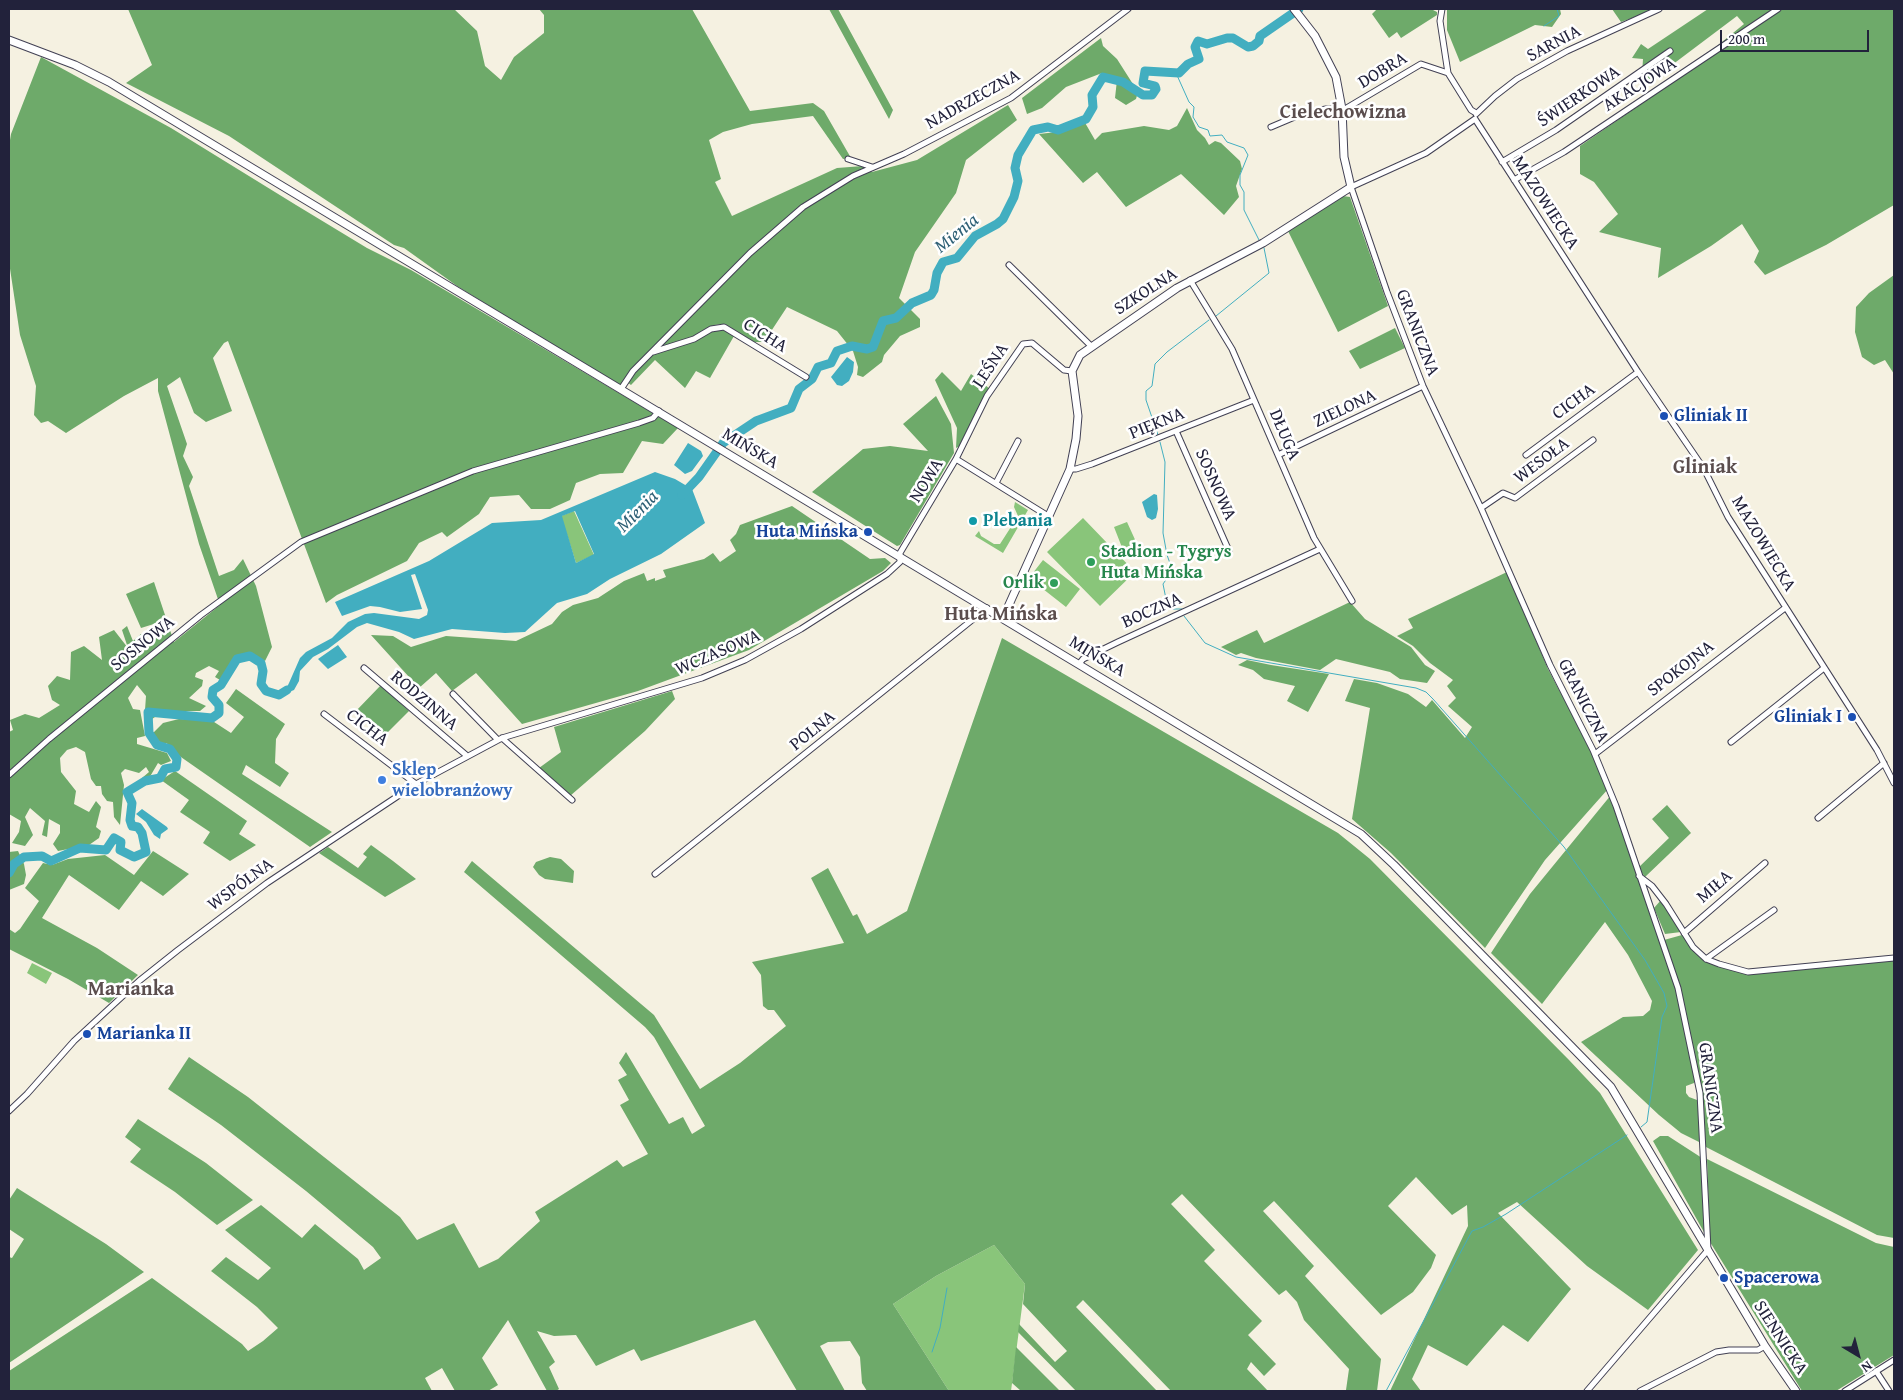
<!DOCTYPE html>
<html>
<head>
<meta charset="utf-8">
<style>
  body { margin:0 }
  #map { position:relative; width:1903px; height:1400px; overflow:hidden; background:#f5f1e1; font-family:"Gentium Book Plus",serif }
  canvas { display:block }
  .frame { position:absolute; inset:0; border:10px solid #22223b; pointer-events:none }
  .north { position:absolute; left:1833px; top:1330px; width:50px; height:50px; -webkit-text-stroke:4px #fff; paint-order:stroke; rotate:143deg; font-size:14px; font-weight:700; line-height:20px; text-align:center; color:#22223b }
  .north::after { content:''; display:block; margin:auto; width:18px; height:22px; background:#22223b; clip-path:polygon(50% 0,100% 100%,50% 72%,0 100%) }
  .scale { position:absolute; left:1720px; top:30px; width:149px; height:22px; box-sizing:border-box; border:2px solid #22223b; border-top:0; padding-left:6px; font-size:15px; line-height:18px; white-space:nowrap; color:#22223b; -webkit-text-stroke:4px #fff; paint-order:stroke }
</style>
</head>
<body>
<div id="map">
<canvas width="1903" height="1400"></canvas>
<div class="frame"></div>
<div class="north">N</div>
<div class="scale">200 m</div>
</div>
<script>
const context = document.querySelector('canvas').getContext('2d');
context.lineJoin = 'round';
function fillPath(path, color) {
  context.fillStyle = color;
  context.fill(path, 'evenodd');
}
function shape(rows) {
  const path = new Path2D();
  for (const r of rows) {
    path.moveTo(r[0], r[1]);
    for (let i = 2; i < r.length; i += 2) path.lineTo(r[i], r[i + 1]);
  }
  return path;
}
function strokePath(path, color, width, dash) {
  context.strokeStyle = color;
  context.lineWidth = width;
  context.lineCap = dash ? 'butt' : 'round';
  context.setLineDash(dash || []);
  context.stroke(path);
}
function drawText(font, color, halo, rows, align = 'center') {
  context.font = font + ' "Gentium Book Plus",serif';
  context.lineWidth = 5;
  context.setLineDash([]);
  context.textBaseline = 'middle';
  context.strokeStyle = halo;
  context.fillStyle = color;
  for (const [text, x, y, turn = 0] of rows) {
    context.save();
    context.translate(x, y);
    context.rotate((+turn || 0) * Math.PI / 180);
    context.textAlign = isNaN(turn) ? turn : align;
    if (halo) context.strokeText(text, 0, 0);
    context.fillText(text, 0, 0);
    context.restore();
  }
}
fillPath(shape([
  [1015,502,1028,510,1003,553,975,536,979,531,981,536,994,544,1000,544,1018,516,1014,507],
  [574,511,594,555,576,563,561,516],
  [1083,518,1135,572,1100,606,1047,552],
  [1127,522,1137,544,1123,550,1114,527],
  [1043,560,1080,589,1066,607,1029,578],
  [32,963,52,973,46,984,27,973],
  [994,1245,1025,1284,1011,1391,949,1391,893,1304,936,1276]
]), '#89c57a');
fillPath(shape([
  [128,9,454,9,477,31,485,66,501,80,514,57,544,33,544,15,539,9,692,9,750,111,813,103,824,111,851,158,843,159,813,116,752,124,723,132,709,140,721,179,715,182,732,216,837,168,863,166,872,172,917,160,1008,105,1017,120,966,160,956,193,915,252,899,298,920,319,920,327,900,336,884,355,882,362,863,377,857,375,858,367,853,351,837,331,787,307,764,342,753,342,725,324,714,325,694,337,653,351,631,369,620,387,457,286,404,248,394,245,229,136,126,83,152,65],
  [829,9,838,9,893,110,889,119],
  [1377,9,1431,9,1437,12,1437,15,1401,38,1397,32,1389,38,1372,14],
  [1447,9,1560,9,1561,14,1552,27,1535,25,1460,62,1447,30],
  [1612,9,1657,9,1621,22],
  [1708,9,1894,9,1894,205,1826,245,1765,275,1754,262,1759,251,1742,224,1711,246,1658,278,1661,248,1599,232,1618,214,1594,182,1580,174,1580,146,1673,82,1744,24,1737,16,1652,80,1642,75,1643,59,1632,58,1641,44,1648,49],
  [1101,38,1103,46,1117,59,1138,92,1136,99,1126,105,1115,98,1117,80,1102,73,1066,87,1042,108,1027,114,1022,98],
  [41,57,171,128,296,205,367,248,411,270,678,428,663,444,642,441,623,473,600,474,576,483,570,500,550,509,531,509,519,495,490,497,479,514,447,537,442,532,419,543,407,561,337,595,326,603,228,341,224,343,213,358,232,411,206,422,194,413,180,377,167,386,187,444,183,456,193,477,189,486,219,576,234,570,243,559,256,586,272,647,265,661,248,653,237,655,220,680,215,677,219,671,209,666,196,673,195,677,203,680,202,686,189,698,206,706,200,711,164,711,152,719,145,710,146,696,137,685,128,698,133,709,140,710,145,736,137,738,137,744,167,753,171,761,161,765,158,763,145,785,142,778,149,772,146,767,139,773,125,769,121,773,124,785,120,825,114,817,113,802,107,801,102,794,101,786,96,786,91,779,85,752,76,747,67,750,60,758,61,772,76,791,74,804,89,812,96,801,101,807,96,827,101,831,99,838,89,845,58,851,53,844,60,833,60,825,49,819,47,837,42,835,45,821,30,808,25,817,33,835,25,846,12,843,19,832,21,821,9,814,9,732,13,730,10,720,25,714,39,718,60,705,52,700,48,686,57,676,70,680,71,652,84,646,102,660,99,637,114,630,128,648,122,630,127,626,133,641,141,634,152,644,160,632,157,623,141,628,126,594,154,582,174,642,220,605,199,544,158,391,158,378,124,396,66,433,48,421,41,423,34,415,36,386,20,335,9,262,9,146,11,134],
  [1187,108,1197,130,1205,138,1209,145,1215,141,1221,143,1240,161,1242,169,1236,186,1239,197,1224,215,1181,174,1126,207,1097,172,1083,183,1039,134,1057,132,1084,121,1095,140,1102,133,1144,126,1169,130,1177,126],
  [1343,196,1350,197,1388,306,1338,332,1288,231],
  [1894,275,1894,374,1885,360,1874,365,1862,357,1855,332,1856,307,1869,293],
  [1395,328,1405,348,1360,369,1349,351],
  [723,329,734,336,710,378,696,371,685,388,655,360,631,385,627,382,632,371,652,355,711,331],
  [942,372,961,391,971,374,990,389,960,446,956,448,957,428,935,380],
  [936,396,951,424,954,453,900,545,897,546,812,492,863,449,890,446,928,451,903,424],
  [792,506,870,559,885,558,891,563,883,571,749,650,638,691,522,724,476,673,452,691,436,673,419,688,371,635,393,636,411,647,446,636,516,641,552,624,562,612,573,605,598,598,624,581,644,573,647,581,655,578,655,581,666,577,663,570,704,559,713,553,720,562,736,551,730,540,736,534,740,525],
  [1507,572,1548,669,1593,754,1608,789,1545,860,1485,948,1391,853,1352,819,1370,708,1345,701,1354,679,1377,683,1408,694,1426,707,1432,700,1465,738,1472,727,1448,706,1456,698,1447,686,1453,680,1430,663,1413,646,1397,636,1413,628,1408,619],
  [1350,602,1365,619,1411,647,1425,665,1435,671,1427,683,1400,679,1390,672,1336,659,1320,670,1256,658,1241,653,1236,655,1221,647,1257,630,1264,643],
  [1002,638,1338,833,1370,859,1569,1060,1600,1093,1698,1250,1648,1310,1587,1266,1517,1202,1498,1213,1571,1289,1528,1342,1503,1325,1467,1366,1428,1345,1412,1379,1421,1391,1390,1391,1468,1226,1467,1205,1452,1215,1416,1177,1388,1206,1436,1255,1431,1268,1413,1292,1381,1315,1274,1201,1263,1211,1314,1266,1305,1276,1381,1359,1377,1391,1346,1390,1349,1369,1304,1320,1297,1302,1286,1290,1279,1295,1182,1194,1171,1204,1215,1250,1204,1261,1262,1321,1248,1335,1276,1364,1264,1376,1251,1362,1247,1369,1268,1391,1171,1391,1083,1300,1076,1307,1157,1391,1076,1391,1018,1332,1019,1324,1055,1362,1067,1351,1023,1304,1025,1284,994,1245,936,1276,893,1304,949,1391,867,1391,862,1383,860,1357,850,1341,828,1342,820,1346,845,1391,797,1391,755,1320,641,1361,634,1349,596,1366,576,1335,554,1336,537,1331,555,1362,549,1367,559,1389,556,1391,547,1391,508,1320,482,1358,498,1385,488,1391,455,1391,442,1368,425,1378,432,1391,9,1391,9,1371,152,1278,242,1344,248,1351,263,1341,278,1328,257,1307,211,1271,226,1257,258,1280,271,1268,225,1230,261,1205,302,1238,315,1224,358,1259,364,1270,381,1258,373,1247,306,1191,221,1125,168,1089,189,1057,248,1097,400,1217,417,1240,454,1223,479,1268,498,1259,540,1221,535,1212,617,1160,623,1167,648,1154,620,1105,629,1100,618,1080,627,1075,619,1063,626,1052,669,1124,683,1117,692,1134,705,1126,654,1037,645,1027,464,872,472,861,654,1015,700,1089,740,1063,786,1026,774,1010,768,1010,763,1006,761,975,752,962,844,943,811,878,828,868,853,916,857,914,867,934,907,911],
  [1247,660,1271,665,1329,674,1308,712,1287,701,1295,686,1264,679,1253,670,1238,665],
  [381,685,409,711,385,735,355,712],
  [236,689,285,724,276,739,275,763,289,773,280,787,246,765,242,774,332,832,310,847,178,755,172,747,166,743,161,743,152,734,163,723,179,719,211,720,231,733,244,717,226,703],
  [672,691,675,699,645,731,570,796,539,768,561,752,554,727],
  [175,771,247,821,239,834,256,845,230,861,203,843,210,832,180,812,189,800,161,780],
  [1611,795,1671,972,1680,1005,1695,1077,1694,1083,1686,1086,1686,1093,1689,1097,1697,1100,1701,1125,1701,1143,1681,1133,1659,1115,1581,1042,1623,1017,1643,1016,1650,1010,1652,1001,1628,955,1605,922,1542,1004,1491,953,1530,894],
  [1667,805,1691,833,1645,877,1638,868,1669,838,1652,819],
  [371,845,393,861,416,879,385,897,319,853,328,847,358,868,367,857,363,854],
  [18,851,24,864,26,875,24,884,9,890,9,852],
  [153,851,189,874,163,896,141,881,119,910,69,875,42,918,97,948,138,975,109,1003,68,979,9,949,9,929,15,933,20,929,39,901,25,888,43,863,52,865,68,859,105,855,134,875],
  [550,857,561,859,574,871,573,883,545,879,539,875,533,867,536,862],
  [1661,900,1681,932,1665,934,1654,908],
  [1682,935,1700,956,1734,971,1815,968,1894,960,1894,1238,1877,1235,1706,1147,1698,1075,1679,987,1664,940],
  [138,1119,206,1163,253,1200,217,1225,175,1192,130,1162,141,1149,125,1137],
  [1660,1136,1668,1136,1702,1158,1705,1234,1653,1141],
  [1707,1159,1876,1243,1894,1247,1894,1355,1836,1391,1802,1391,1710,1242],
  [17,1188,106,1244,144,1272,9,1363,9,1257,12,1258,24,1239,9,1229,9,1200],
  [1016,1347,1060,1391,1021,1391,1012,1383]
]), '#6eaa6a');
fillPath(shape([
  [847,357,854,362,853,372,849,381,842,386,837,385,831,377],
  [688,443,701,451,703,456,692,471,685,474,674,465],
  [655,472,675,479,692,489,705,523,661,554,610,579,587,594,557,603,525,632,505,633,452,629,414,639,399,632,367,623,357,627,328,649,313,657,300,671,299,681,294,690,277,697,281,689,286,689,289,683,300,658,306,652,332,638,348,622,365,614,374,613,419,619,427,615,428,610,415,574,411,575,422,609,400,612,380,607,370,606,342,616,335,602,429,561,492,523,541,520],
  [575,511,594,554,576,563,562,516],
  [1154,494,1157,495,1158,509,1156,518,1152,520,1147,517,1142,502],
  [338,645,347,657,328,669,318,659],
  [142,809,167,827,168,829,161,834,160,839,154,835,146,822,136,814]
]), '#42aec0');
strokePath(shape([
  [1544,26,1559,16,1557,9],
  [1176,73,1189,102,1194,107,1193,117,1199,127,1208,130,1210,136,1222,135,1227,142,1244,148,1248,155,1240,175,1240,185,1244,192,1244,210,1259,240],
  [1216,316,1269,273,1264,248],
  [1158,435,1146,400,1146,391,1152,386,1155,364,1167,352,1209,320],
  [1160,442,1165,462,1163,533,1167,555,1171,566,1170,574,1163,584,1166,599,1171,609,1182,609],
  [1184,616,1205,643,1236,657,1416,688,1426,692,1433,699,1564,847,1645,960,1664,993,1667,1006,1662,1017,1647,1122,1641,1127],
  [932,1352,940,1328,947,1288],
  [1386,1391,1472,1231,1483,1227,1506,1214,1627,1135]
]), '#42aec0', 1);
strokePath(shape([
  [682,495,699,477,723,443,756,421,791,408,799,389,812,379,818,367,831,363,837,351,852,346,867,349,873,347,883,321,896,318,912,303,931,295,934,290,937,273,943,262,957,258,975,236,997,224,1003,219,1014,197,1018,181,1015,168,1018,155,1033,130,1048,127,1058,130,1086,119,1093,107,1092,95,1103,77,1123,82,1143,95,1152,95,1156,89,1155,86,1143,83,1145,71,1179,73,1188,64,1199,59,1195,47,1198,41,1207,44,1227,38,1233,38,1248,47,1253,46,1259,41,1260,36,1299,9],
  [9,873,14,864,24,857,42,856,51,861,80,848,106,850,114,838,121,842,120,850,134,857,146,852,142,833,138,827,132,826,130,820,132,803,127,792,145,781,160,778,165,769,176,767,177,759,170,749,157,745,149,733,148,712,212,718,219,713,219,705,212,697,213,690,221,685,237,659,250,656,261,663,263,671,261,684,266,691,279,695,287,690]
]), '#42aec0', 9);
const street = shape([
  [1442,9,1440,21,1448,73],
  [1476,114,1495,96,1517,79,1567,51,1659,9],
  [1475,119,1426,153,1351,187,1387,292,1423,386,1481,508,1550,665,1593,750,1616,806,1678,988,1700,1093,1708,1250,1587,1391],
  [1475,119,1638,372,1704,469,1728,517,1877,750,1894,783],
  [1271,127,1304,113,1326,109,1345,109,1421,64,1448,73,1471,110,1476,113],
  [848,159,872,167],
  [1502,162,1556,130,1670,51],
  [1514,180,1564,152,1778,9],
  [1009,265,1091,346],
  [1190,280,1232,349,1314,538,1352,601],
  [653,352,694,339,711,329,724,327,806,377],
  [621,389,633,371,750,253,803,207,853,176,904,154,1011,98,1128,9],
  [1176,431,1229,551],
  [1278,455,1423,386],
  [1526,455,1638,372],
  [956,459,987,396,1023,344,1032,343,1064,370,1072,371],
  [1070,469,1076,469,1092,464,1254,400],
  [996,483,1018,441],
  [1481,508,1503,493,1515,498,1593,440],
  [1079,664,1083,659,1118,642,1320,549],
  [364,668,466,755],
  [453,694,498,740],
  [324,714,416,784],
  [502,738,572,800],
  [1731,742,1824,668],
  [1595,754,1785,608],
  [9,775,49,739,201,615,301,542,473,471,639,423,653,418,659,411],
  [1818,818,1884,763],
  [655,874,987,608],
  [1639,876,1652,886,1666,904,1693,947,1706,959,1719,964,1748,972,1894,958],
  [1684,933,1765,863],
  [1706,959,1774,910],
  [9,1111,27,1094,74,1041,139,981,178,950,267,883,416,784,502,738,702,678,745,660,801,629,887,574,900,562,900,553,956,459,1048,516],
  [1876,1371,1889,1391],
  [1640,1391,1716,1352,1729,1350,1758,1350,1765,1346],
  [1845,1391,1894,1360]
]);
const secondary = shape([
  [9,40,75,65,109,82,1361,834,1394,865,1611,1087,1765,1346,1796,1391],
  [1003,618,1070,469,1076,439,1078,416,1072,371,1080,355,1177,288,1263,243,1351,187,1344,157,1342,109,1336,77,1315,36,1294,9]
]);
strokePath(street, '#424154', 7);
strokePath(secondary, '#424154', 9);
strokePath(street, '#fff', 5);
strokePath(secondary, '#fff', 7);
for (const [x, y, r, color] of [
  [1664,416,5,"#1a4fb4"],
  [973,521,5,"#0f9aa8"],
  [868,532,5,"#1a4fb4"],
  [1091,562,5,"#2e9e5b"],
  [1054,583,5,"#2e9e5b"],
  [1852,717,5,"#1a4fb4"],
  [382,780,5,"#3f7fe0"],
  [87,1034,5,"#1a4fb4"],
  [1724,1278,5,"#1a4fb4"]
]) {
  const dot = new Path2D();
  dot.arc(x, y, r, 0, 2 * Math.PI);
  context.fillStyle = color;
  context.fill(dot);
  strokePath(dot, '#fff', 2);
}
drawText('18px', '#22223b', '#fff', [
  ["SARNIA",1554,44,-28],
  ["DOBRA",1383,71,-31],
  ["AKACJOWA",1640,85,-33],
  ["ŚWIERKOWA",1579,97,-34],
  ["NADRZECZNA",973,100,-29],
  ["MAZOWIECKA",1545,203,57],
  ["SZKOLNA",1146,292,-33],
  ["GRANICZNA",1417,333,69],
  ["CICHA",765,336,32],
  ["LEŚNA",991,366,-56],
  ["CICHA",1574,402,-36],
  ["ZIELONA",1345,409,-25],
  ["PIĘKNA",1157,424,-22],
  ["DŁUGA",1284,435,67],
  ["MIŃSKA",750,449,31],
  ["WESOŁA",1542,461,-37],
  ["NOWA",927,481,-58],
  ["SOSNOWA",1215,485,66],
  ["MAZOWIECKA",1763,544,59],
  ["BOCZNA",1152,611,-24],
  ["SOSNOWA",143,644,-39],
  ["WCZASOWA",718,653,-23],
  ["MIŃSKA",1097,657,31],
  ["SPOKOJNA",1681,669,-38],
  ["RODZINNA",424,701,40],
  ["GRANICZNA",1583,701,63],
  ["CICHA",367,728,38],
  ["POLNA",813,731,-39],
  ["WSPÓLNA",241,885,-36],
  ["MIŁA",1715,887,-41],
  ["GRANICZNA",1710,1088,82],
  ["SIENNICKA",1780,1338,57]
]);
drawText('bold 18px', '#164399', '#fff', [
  ["Gliniak II",1674,416],
  ["Huta Mińska",858,532,"right"],
  ["Gliniak I",1842,717,"right"],
  ["Marianka II",97,1034],
  ["Spacerowa",1734,1278]
], 'left');
drawText('bold 18px', '#0d838f', '#fff', [
  ["Plebania",983,521]
], 'left');
drawText('bold 18px', '#27864d', '#fff', [
  ["Stadion - Tygrys",1101,552],
  ["Huta Mińska",1101,573],
  ["Orlik",1044,583,"right"]
], 'left');
drawText('bold 18px', '#366cbe', '#fff', [
  ["Sklep",392,770],
  ["wielobranżowy",392,791]
], 'left');
drawText('italic 19px', '#306177', '#fff', [
  ["Mienia",957,234,-39],
  ["Mienia",638,512,-45]
]);
drawText('bold 20px', '#5b4e4e', '#fff', [
  ["Cielechowizna",1343,113],
  ["Gliniak",1705,468],
  ["Huta Mińska",1001,615],
  ["Marianka",131,990]
]);
</script>
</body>
</html>
